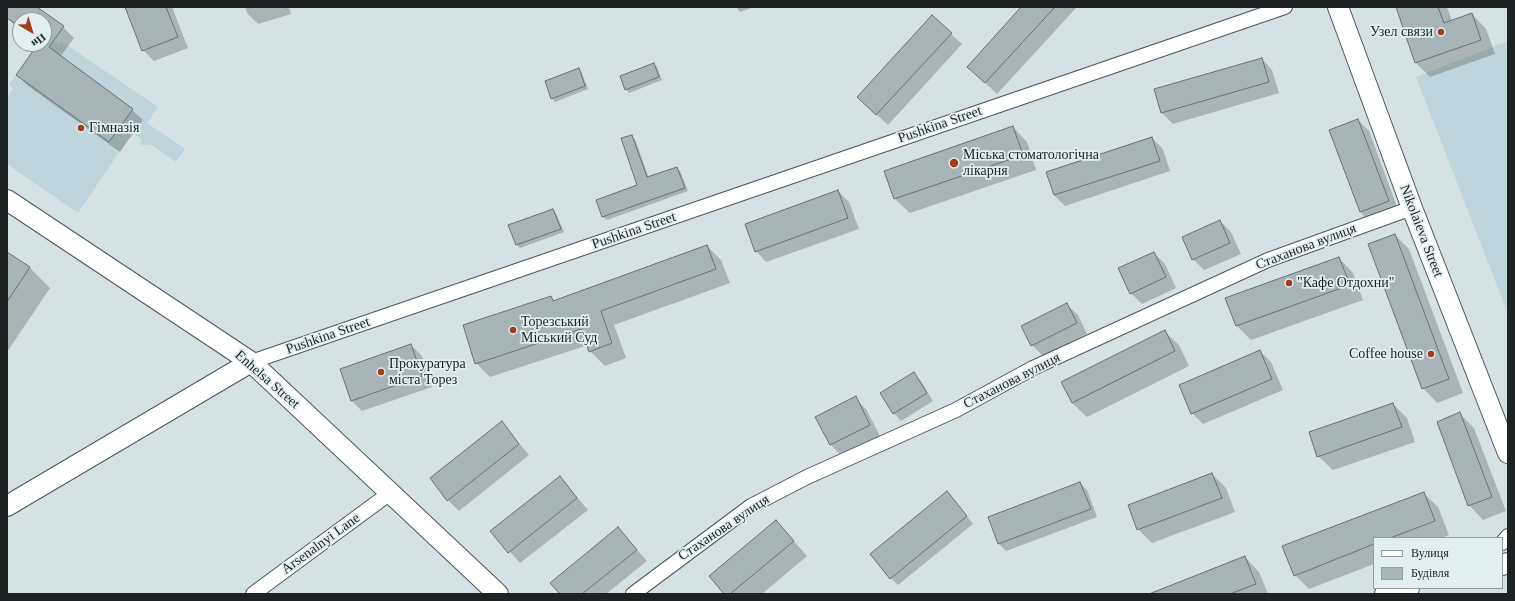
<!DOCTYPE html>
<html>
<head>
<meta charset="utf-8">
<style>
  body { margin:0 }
  #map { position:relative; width:1515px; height:601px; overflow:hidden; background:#d4e1e5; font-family:Georgia,serif }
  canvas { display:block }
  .frame { position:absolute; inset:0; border:8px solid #1d2223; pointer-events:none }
  .legend { position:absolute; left:1373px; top:537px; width:130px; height:52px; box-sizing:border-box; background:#e2eff2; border:1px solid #939d9f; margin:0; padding:5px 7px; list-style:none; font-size:12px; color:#1d2223 }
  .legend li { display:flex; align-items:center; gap:8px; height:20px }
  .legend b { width:20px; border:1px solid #939d9f }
  .north { position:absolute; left:12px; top:12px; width:40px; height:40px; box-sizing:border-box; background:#e2eff2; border:1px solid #939d9f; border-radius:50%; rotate:142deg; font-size:11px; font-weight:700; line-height:16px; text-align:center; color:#1d2223 }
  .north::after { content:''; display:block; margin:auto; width:14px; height:18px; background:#a43c20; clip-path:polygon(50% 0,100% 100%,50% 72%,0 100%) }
</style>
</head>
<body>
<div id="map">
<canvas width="1515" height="601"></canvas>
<div class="frame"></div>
<ul class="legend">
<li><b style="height:5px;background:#fff"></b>Вулиця</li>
<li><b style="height:11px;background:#a7b4b7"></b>Будівля</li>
</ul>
<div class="north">Пн</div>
</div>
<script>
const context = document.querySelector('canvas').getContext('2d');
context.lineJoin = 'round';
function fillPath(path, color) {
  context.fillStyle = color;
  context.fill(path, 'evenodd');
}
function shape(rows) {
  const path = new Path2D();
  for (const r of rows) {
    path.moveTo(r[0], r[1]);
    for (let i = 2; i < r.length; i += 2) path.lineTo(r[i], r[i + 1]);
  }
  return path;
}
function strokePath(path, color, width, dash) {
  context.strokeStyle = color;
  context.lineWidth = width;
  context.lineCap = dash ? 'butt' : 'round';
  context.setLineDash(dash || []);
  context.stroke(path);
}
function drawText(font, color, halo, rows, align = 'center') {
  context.font = font + ' Georgia,serif';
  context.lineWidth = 3.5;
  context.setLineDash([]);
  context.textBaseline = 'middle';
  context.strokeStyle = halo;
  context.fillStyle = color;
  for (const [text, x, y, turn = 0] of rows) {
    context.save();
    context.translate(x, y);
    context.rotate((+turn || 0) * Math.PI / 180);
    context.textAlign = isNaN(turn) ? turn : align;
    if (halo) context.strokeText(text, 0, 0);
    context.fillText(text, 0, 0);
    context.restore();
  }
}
fillPath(shape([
  [44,34,59,44,61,41,158,107,147,123,185,149,176,162,150,144,141,146,141,139,132,133,78,213,7,164,7,98,13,88,9,85,38,44,44,44],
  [1508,41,1508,314,1416,77]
]), '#c0d5db');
fillPath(shape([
  [9,7,35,7,63,27,74,38,60,57,132,110,143,120,120,152,28,86,18,75,39,44,44,44,44,20,20,20,20,30,7,18],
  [126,7,172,7,188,48,154,61,143,50],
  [245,7,289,7,291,14,258,24,247,13],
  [736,7,754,7,740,12],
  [1022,7,1077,7,997,94,979,77],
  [1397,7,1447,7,1452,21,1472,14,1486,29,1495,54,1430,77,1416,63],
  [951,34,962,44,888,125,869,108],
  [1262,59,1272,70,1279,93,1173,124,1162,113,1156,89],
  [654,64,657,67,662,80,629,93,626,89],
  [579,69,582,73,588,89,555,102,552,98],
  [1358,120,1369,131,1399,212,1371,223,1360,212],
  [1013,127,1027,142,1036,170,910,213,895,199,886,171],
  [631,136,635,139,649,178,677,168,680,171,688,191,607,220,603,217,597,200,639,185],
  [1152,138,1163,149,1170,171,1065,206,1054,195],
  [838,191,849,202,859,229,766,262,756,251],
  [553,210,556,213,564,232,520,248,517,245],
  [1220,221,1231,232,1241,254,1204,270,1193,259],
  [1395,235,1409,249,1463,393,1437,403,1423,388],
  [707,246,721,260,730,283,614,325,626,358,605,366,590,351,588,345,490,377,476,363,551,297,555,301],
  [7,253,30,268,50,288,7,352],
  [1154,253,1165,264,1176,288,1142,304,1131,293],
  [1339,258,1353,273,1363,300,1251,340,1237,326,1227,299],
  [1067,305,1078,315,1087,334,1043,356,1032,345],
  [1164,331,1179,345,1189,366,1087,417,1072,403],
  [411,345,422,356,432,387,362,411,351,400],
  [1260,351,1271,362,1283,390,1203,424,1192,413],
  [914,374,921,381,933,401,901,421,894,413,882,393],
  [855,398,866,409,880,436,841,455,830,444],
  [1393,404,1407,418,1415,442,1333,470,1318,456],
  [1460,414,1474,428,1506,511,1483,520,1469,505],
  [502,423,529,455,459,511,448,500],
  [1212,474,1226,488,1235,512,1152,543,1138,529],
  [560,477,588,510,520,563,492,531],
  [1080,483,1087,490,1097,517,1006,551,999,544,989,517],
  [1423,493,1438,507,1449,535,1441,538,1374,538,1374,564,1309,589,1295,575],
  [954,500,973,524,898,585,891,578],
  [776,521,807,556,762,594,725,594],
  [618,528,647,561,606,594,561,594],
  [1245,557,1259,572,1268,594,1162,594]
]), '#0003');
const building = shape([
  [7,7,37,7,64,26,49,47,133,109,109,142,16,75,38,44,44,44,44,20,20,20,20,27,7,18,7,7],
  [125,7,166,7,178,37,142,51,125,7],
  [1021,7,1055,7,985,83,967,67,1021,7],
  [1396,7,1438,7,1444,23,1472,13,1481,40,1415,63,1396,7],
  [932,15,952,33,876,115,857,97,932,15],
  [1262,58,1269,82,1161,113,1154,89,1262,58],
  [654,63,659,77,625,90,620,76,654,63],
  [579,68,585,86,551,99,545,81,579,68],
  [1358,119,1389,201,1360,212,1329,130,1358,119],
  [1013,126,1023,155,894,199,884,171,1013,126],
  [632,135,647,177,677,167,685,188,602,217,596,200,637,185,621,138,632,135],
  [1152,137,1160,161,1054,195,1046,172,1152,137],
  [838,190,848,218,755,252,745,224,838,190],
  [553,209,561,229,516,245,508,225,553,209],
  [1220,220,1230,243,1192,260,1182,237,1220,220],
  [1395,234,1449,379,1422,389,1368,244,1395,234],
  [707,245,716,269,601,311,612,343,589,352,581,329,475,364,463,325,551,296,553,301,707,245],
  [7,252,30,267,7,302,7,252],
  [1154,252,1166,277,1130,294,1118,268,1154,252],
  [1339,257,1350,285,1236,326,1225,298,1339,257],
  [1067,303,1077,323,1031,346,1021,326,1067,303],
  [1165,330,1175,351,1072,403,1061,382,1165,330],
  [411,344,422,376,351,401,340,369,411,344],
  [1260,350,1272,379,1191,414,1179,385,1260,350],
  [914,372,927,393,893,414,880,393,914,372],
  [856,396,870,425,830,445,815,417,856,396],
  [1393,403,1402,427,1317,457,1309,432,1393,403],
  [1460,412,1492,497,1468,506,1437,422,1460,412],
  [502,421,519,444,447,501,430,478,502,421],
  [1212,473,1222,498,1137,530,1128,505,1212,473],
  [560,476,577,498,508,553,490,531,560,476],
  [1080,482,1091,509,998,544,988,517,1080,482],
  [947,491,967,516,890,579,870,554,947,491],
  [1424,492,1435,521,1390,538,1374,538,1374,544,1294,576,1282,546,1424,492],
  [776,520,794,541,730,594,724,594,709,576,776,520],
  [618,527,637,550,582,594,560,594,550,583,618,527],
  [1245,556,1256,584,1230,594,1149,594,1245,556]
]);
fillPath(building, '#a7b4b7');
strokePath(building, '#677275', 1);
const street = shape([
  [251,362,1285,7],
  [1502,543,1508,536],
  [253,594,390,493],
  [633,594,751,506,807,477,956,410,1033,368,1268,260,1412,208]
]);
const secondary = shape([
  [1338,7,1412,208,1508,453],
  [7,200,251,362,498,594],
  [7,506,251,362],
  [1502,565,1508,563],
  [1385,594,1409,588]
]);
strokePath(street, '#4d585b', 16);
strokePath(secondary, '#4d585b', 22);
strokePath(street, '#fff', 14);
strokePath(secondary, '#fff', 20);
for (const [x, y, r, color] of [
  [1441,32,4,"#a43c20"],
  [81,128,4,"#a43c20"],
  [954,163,5,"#a43c20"],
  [1289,283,4,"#a43c20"],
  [513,330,4,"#a43c20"],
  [1431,354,4,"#a43c20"],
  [381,372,4,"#a43c20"]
]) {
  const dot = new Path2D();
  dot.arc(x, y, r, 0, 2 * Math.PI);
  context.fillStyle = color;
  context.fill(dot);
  strokePath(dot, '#e2eff2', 1.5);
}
drawText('14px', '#1d2223', '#e2eff2', [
  ["Узел связи",1433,32,"right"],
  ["Гімназія",89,128],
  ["Міська стоматологічна",963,155],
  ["лікарня",963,171],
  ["\"Кафе Отдохни\"",1297,283],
  ["Торезський",521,322],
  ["Міський Суд",521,338],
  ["Coffee house",1423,354,"right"],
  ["Прокуратура",389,364],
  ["міста Торез",389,380]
], 'left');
drawText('14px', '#1d2223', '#e2eff2', [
  ["Pushkina Street",940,125,-19],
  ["Pushkina Street",634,231,-19],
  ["Nikolaieva Street",1421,231,69],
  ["Стаханова вулиця",1306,247,-21],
  ["Pushkina Street",328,336,-19],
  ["Enhelsa Street",267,380,41],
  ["Стаханова вулиця",1012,381,-27],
  ["Стаханова вулиця",724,528,-34],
  ["Arsenalnyi Lane",321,544,-36]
]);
</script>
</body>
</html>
